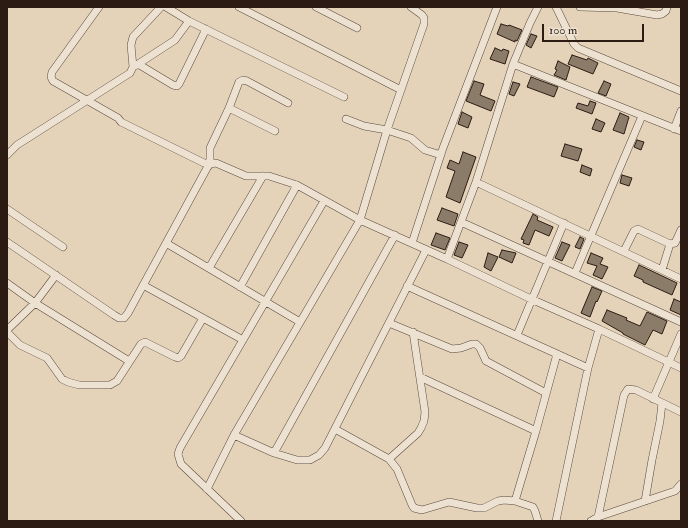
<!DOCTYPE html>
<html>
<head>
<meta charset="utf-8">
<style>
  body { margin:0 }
  #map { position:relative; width:688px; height:528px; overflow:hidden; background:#e4d3b9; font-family:"IM FELL Double Pica",serif }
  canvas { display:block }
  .frame { position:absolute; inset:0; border:8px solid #2b1b13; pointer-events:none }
  .scale { position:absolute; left:542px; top:24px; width:102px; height:18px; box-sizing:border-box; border:2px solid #2b1b13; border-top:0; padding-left:5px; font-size:12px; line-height:14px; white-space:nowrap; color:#2b1b13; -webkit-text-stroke:3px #ede2d2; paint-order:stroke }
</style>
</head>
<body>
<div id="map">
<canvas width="688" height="528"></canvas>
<div class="frame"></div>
<div class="scale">100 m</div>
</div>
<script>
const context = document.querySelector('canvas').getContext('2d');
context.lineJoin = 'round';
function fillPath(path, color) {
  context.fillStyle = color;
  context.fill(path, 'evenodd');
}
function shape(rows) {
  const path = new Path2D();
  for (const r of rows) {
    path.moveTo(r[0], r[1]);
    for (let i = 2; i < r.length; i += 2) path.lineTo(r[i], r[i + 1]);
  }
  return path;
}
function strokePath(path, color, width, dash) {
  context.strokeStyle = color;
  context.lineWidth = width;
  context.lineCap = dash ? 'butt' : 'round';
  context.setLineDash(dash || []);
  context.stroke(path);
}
const building = shape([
  [501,24,508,26,509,25,522,30,517,41,515,40,515,42,497,34,501,24],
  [531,34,537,36,531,48,526,45,531,34],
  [495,48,502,51,503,49,509,51,505,64,490,59,495,48],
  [572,55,587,60,588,58,598,63,593,74,568,64,572,55],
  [558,61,570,67,566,80,554,75,557,70,555,69,558,61],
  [531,77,558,87,554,97,527,87,531,77],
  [474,81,484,84,480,95,495,101,491,111,466,101,474,81],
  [604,81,611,84,606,96,598,93,604,81],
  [513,82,520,84,514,96,509,94,513,82],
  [590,101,596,103,592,114,576,108,578,103,588,106,590,101],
  [462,112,472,117,468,128,458,124,462,112],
  [620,113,629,117,624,134,613,130,620,113],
  [596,119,605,123,601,132,592,129,596,119],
  [637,140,644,142,641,150,634,147,637,140],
  [565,144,582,149,578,161,561,156,565,144],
  [463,152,476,157,460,203,446,197,455,171,447,168,450,160,459,164,463,152],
  [582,165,592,169,590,176,580,172,582,165],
  [622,175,632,178,629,186,620,183,622,175],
  [442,208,458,214,454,226,437,220,442,208],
  [533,214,538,217,537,220,553,227,549,236,535,230,529,245,523,243,524,240,521,239,533,214],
  [436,233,450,238,445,250,431,245,436,233],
  [580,237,584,239,580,249,575,247,580,237],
  [459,242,468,245,462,258,454,255,459,242],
  [562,242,570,245,562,261,555,258,562,242],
  [502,250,516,253,512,263,499,257,502,250],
  [488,253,498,257,491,271,484,267,488,253],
  [591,253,603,258,600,264,608,267,602,279,593,275,597,266,587,263,591,253],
  [639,265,677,283,672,295,643,282,643,280,634,276,639,265],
  [592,287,602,291,597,302,596,301,590,317,581,313,592,287],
  [674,299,681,302,681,315,670,310,674,299],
  [607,310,627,318,626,320,640,326,647,312,667,321,662,334,653,330,645,345,623,334,623,333,602,321,607,310]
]);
fillPath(building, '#8b7b69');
strokePath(building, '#2b1b13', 1);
const street = shape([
  [99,7,52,72,51,77,53,81,118,118,121,122,204,163,210,164,210,148,229,108,239,82,243,80,247,81,288,103],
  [166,7,189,21,344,97],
  [239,7,401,90],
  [316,7,357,28],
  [556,7,574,44,578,48,681,91],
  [580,7,617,8,657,15,662,14,666,11,667,7],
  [138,64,173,85,177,86,179,84,206,29],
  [513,64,681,131],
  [135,66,175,40,189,21],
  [229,108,275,131],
  [346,119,364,126,387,130,411,138,425,150,441,155],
  [674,129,681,111],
  [7,155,17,145,130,73,133,67,131,45,133,37,161,7],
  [476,182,681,279],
  [7,209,63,247],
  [461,222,681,322],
  [7,242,114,315,119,318,124,318,128,313,207,168,210,164,216,163,246,176,269,176,297,185,360,220,447,259,531,299,599,329,681,368],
  [166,243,300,322],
  [412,243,443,148,497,7],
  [624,251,634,231,638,229,670,244,675,243,681,230],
  [447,259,476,182,513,64,530,23,538,7],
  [209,268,263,176],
  [662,270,670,244],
  [575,273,642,116],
  [7,283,35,303,129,361],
  [143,285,243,340],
  [407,286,588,368],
  [240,287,297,185],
  [389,323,452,349,461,348,472,344,476,344,480,348,486,361,546,393],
  [7,330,35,303,56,275],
  [7,332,20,345,47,358,62,379,68,382,79,385,110,385,117,381,141,344,145,342,175,357,178,358,181,356,203,318],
  [517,335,564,223],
  [420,377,536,431],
  [653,399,681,334],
  [335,429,389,459,397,469,412,505,414,508,422,510,449,502,477,508,484,508,498,501,504,500,515,501,533,507,535,511,538,521],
  [234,435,274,453,297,460,310,460,319,455,325,448,426,250],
  [274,453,395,235],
  [389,459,418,433,421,428,424,421,425,412,413,332],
  [207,489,234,435,360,220,387,130,424,24,424,18,422,15,411,7],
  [515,501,536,431,557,354],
  [645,501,652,460,660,421,662,403],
  [598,517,624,395,628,389,636,390,681,412],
  [241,521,181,464,178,454,180,448,324,201],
  [556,521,588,368,599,329],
  [591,521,598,517,675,491,681,484]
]);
strokePath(street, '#59493c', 8);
strokePath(street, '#ede2d2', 7);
</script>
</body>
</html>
